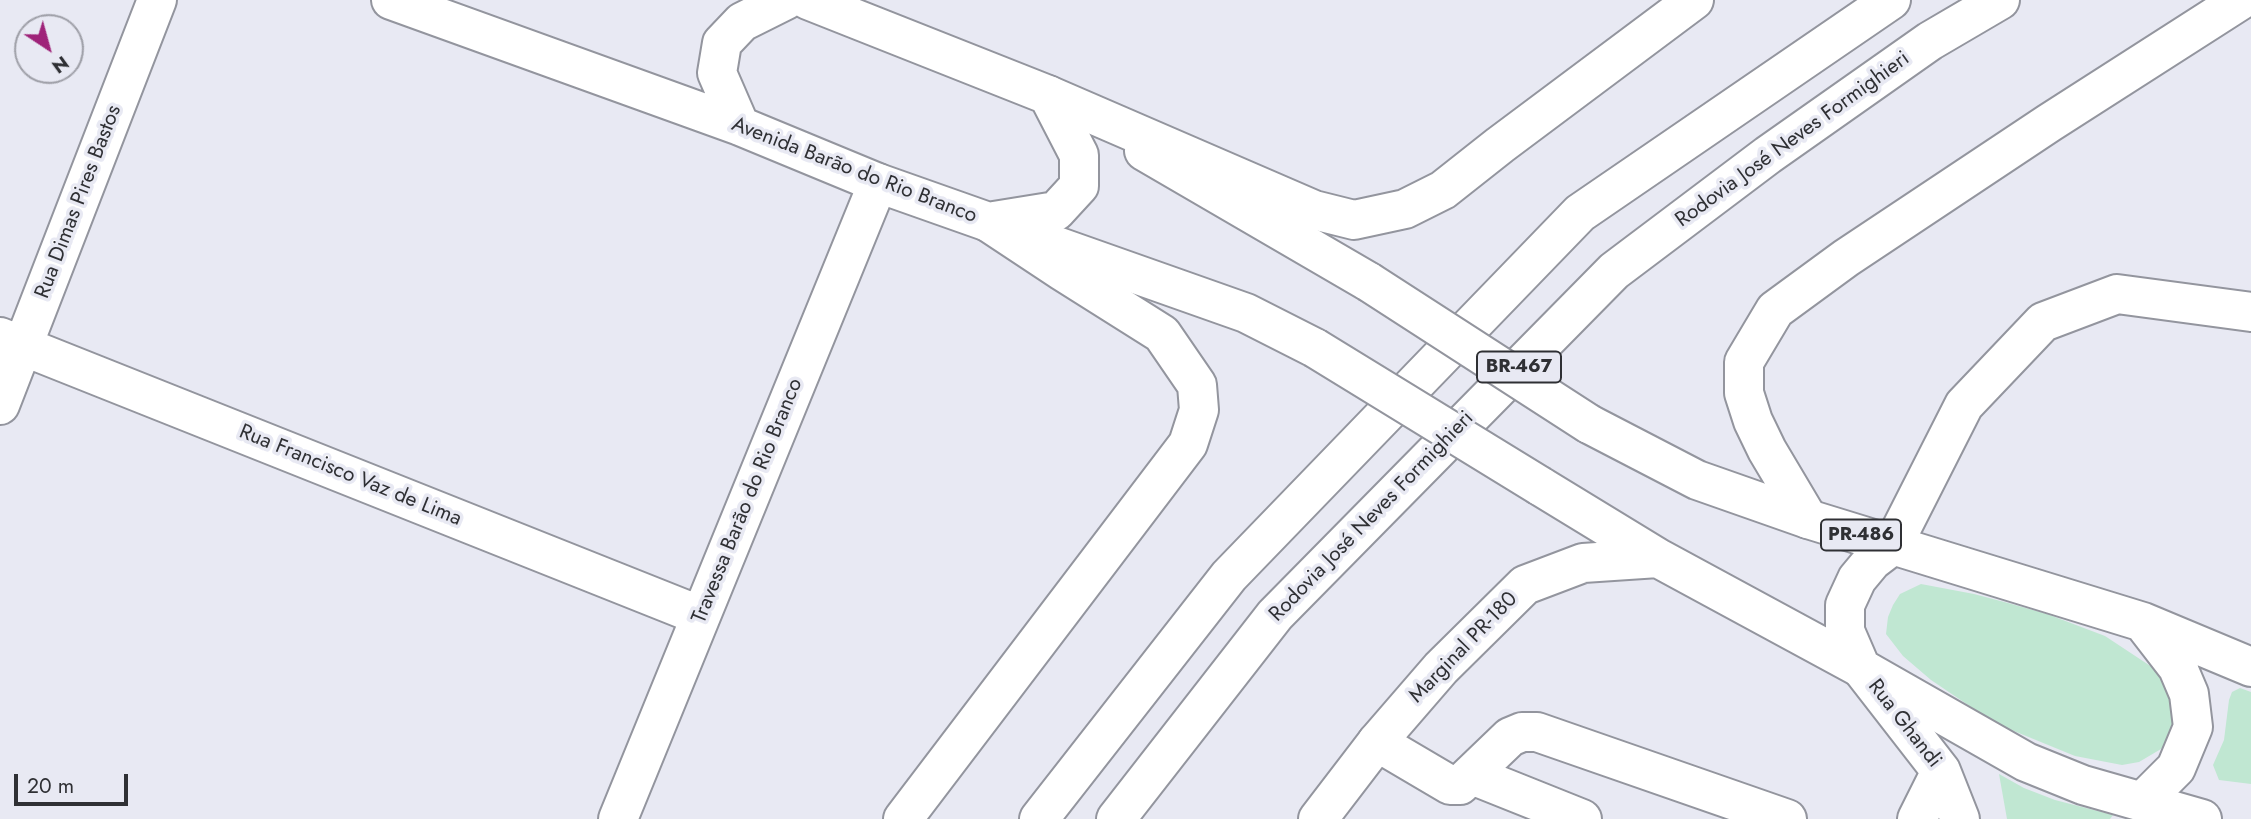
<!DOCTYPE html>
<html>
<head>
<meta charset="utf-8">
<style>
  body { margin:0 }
  #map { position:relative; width:2251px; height:819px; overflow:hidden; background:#e8e9f3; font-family:Jost,sans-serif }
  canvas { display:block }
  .north { position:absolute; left:14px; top:14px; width:70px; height:70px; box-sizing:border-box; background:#e8e9f3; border:2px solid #9e9fa7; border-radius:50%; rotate:144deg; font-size:19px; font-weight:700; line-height:28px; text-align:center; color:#2f3034 }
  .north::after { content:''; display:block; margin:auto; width:24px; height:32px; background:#9f2379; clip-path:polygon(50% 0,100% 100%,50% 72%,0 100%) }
  .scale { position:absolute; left:14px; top:774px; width:114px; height:32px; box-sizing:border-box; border:4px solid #2f3034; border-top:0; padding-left:9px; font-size:21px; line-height:24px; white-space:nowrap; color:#2f3034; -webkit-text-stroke:5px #e8e9f3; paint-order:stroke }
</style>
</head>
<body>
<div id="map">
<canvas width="2251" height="819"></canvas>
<div class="north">N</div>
<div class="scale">20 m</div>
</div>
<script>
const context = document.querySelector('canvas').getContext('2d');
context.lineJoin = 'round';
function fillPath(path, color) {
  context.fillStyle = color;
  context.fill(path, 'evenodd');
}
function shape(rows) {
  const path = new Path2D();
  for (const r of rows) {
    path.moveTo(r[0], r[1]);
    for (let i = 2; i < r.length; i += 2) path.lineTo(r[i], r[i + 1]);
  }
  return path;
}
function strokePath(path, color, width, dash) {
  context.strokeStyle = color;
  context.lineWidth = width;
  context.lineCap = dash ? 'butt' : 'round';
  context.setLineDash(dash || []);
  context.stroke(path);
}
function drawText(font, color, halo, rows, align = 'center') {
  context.font = font + ' Jost,sans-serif';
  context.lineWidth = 7;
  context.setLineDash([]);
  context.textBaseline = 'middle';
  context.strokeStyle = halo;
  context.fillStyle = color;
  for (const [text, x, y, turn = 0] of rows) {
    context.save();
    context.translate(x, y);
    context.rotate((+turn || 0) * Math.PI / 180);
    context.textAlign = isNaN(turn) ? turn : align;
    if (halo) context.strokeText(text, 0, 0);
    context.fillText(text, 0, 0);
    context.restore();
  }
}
fillPath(shape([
  [1921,584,1974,594,2008,603,2047,614,2105,636,2161,673,2177,692,2177,729,2161,749,2139,762,2122,765,2075,756,2009,729,1980,713,1931,680,1903,656,1886,634,1888,617,1893,605,1900,594],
  [2240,688,2251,692,2251,784,2219,780,2213,765,2224,740,2229,700,2232,692],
  [1999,774,2024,788,2055,800,2113,815,2110,819,2007,819]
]), '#c0e7d2');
const minor = shape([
  [0,337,701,616],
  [0,405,157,0],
  [1893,545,1964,405,2043,322,2117,294,2251,312],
  [1861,668,1941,771,1960,819],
  [1377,742,1450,785,1460,785,1510,737,1522,732,1537,732,1787,819],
  [1472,775,1582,819],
  [618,819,878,183],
  [1917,819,1941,771]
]);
const major = shape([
  [391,0,740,126,878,183,1246,313,1315,348],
  [808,0,1048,95,1077,112],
  [740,126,717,73,722,43,742,22,786,0],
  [1144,151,1369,282],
  [994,221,1056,211,1079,186,1079,155,1048,95],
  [1589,424,1697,480,1808,519,2143,622,2251,667],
  [1540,486,1658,558,1861,668,2026,762,2083,785,2202,819],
  [1861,668,1845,631,1845,605,1857,579,1872,561,1893,545],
  [2143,801,2176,768,2193,727,2189,694,2178,668,2144,624],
  [1318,819,1377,742,1441,668,1525,585,1583,563,1658,558]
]);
const highway = shape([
  [1048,95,1314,210,1354,220,1405,209,1443,190,1500,145,1694,0],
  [1808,519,1767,450,1753,421,1744,393,1744,362,1775,310,1846,258,2049,123,2241,0],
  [903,819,1188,444,1199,410,1197,385,1162,334,1062,271,988,222],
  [1039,819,1229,576,1580,213,1891,0],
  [1116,819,1275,615,1614,271,1768,155,1930,41,2000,0]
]);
strokePath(minor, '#93959e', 42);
strokePath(major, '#93959e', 42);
strokePath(highway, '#93959e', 42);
strokePath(minor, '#fff', 38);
strokePath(major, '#fff', 38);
strokePath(highway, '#fff', 38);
const majorBridge = shape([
  [1369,282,1589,424],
  [1315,348,1540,486]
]);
strokePath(majorBridge, '#93959e', 42, []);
strokePath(majorBridge, '#fff', 38);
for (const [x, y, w] of [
  [1519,367,84],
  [1861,535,80]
]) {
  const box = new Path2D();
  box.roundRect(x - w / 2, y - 15.5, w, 31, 5);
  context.fillStyle = '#e8e9f3';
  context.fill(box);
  strokePath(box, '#2f3034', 2);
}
drawText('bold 19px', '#2f3034', null, [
  ["BR-467",1519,367],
  ["PR-486",1861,535]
]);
drawText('21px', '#2f3034', '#e8e9f3', [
  ["Rodovia José Neves Formighieri",1793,140,-36],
  ["Avenida Barão do Rio Branco",854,171,21],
  ["Rua Dimas Pires Bastos",79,202,-69],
  ["Rua Francisco Vaz de Lima",350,476,22],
  ["Travessa Barão do Rio Branco",748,501,-68],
  ["Rodovia José Neves Formighieri",1372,517,-46],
  ["Marginal PR-180",1464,648,-46],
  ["Rua Ghandi",1904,724,52]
]);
</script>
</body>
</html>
